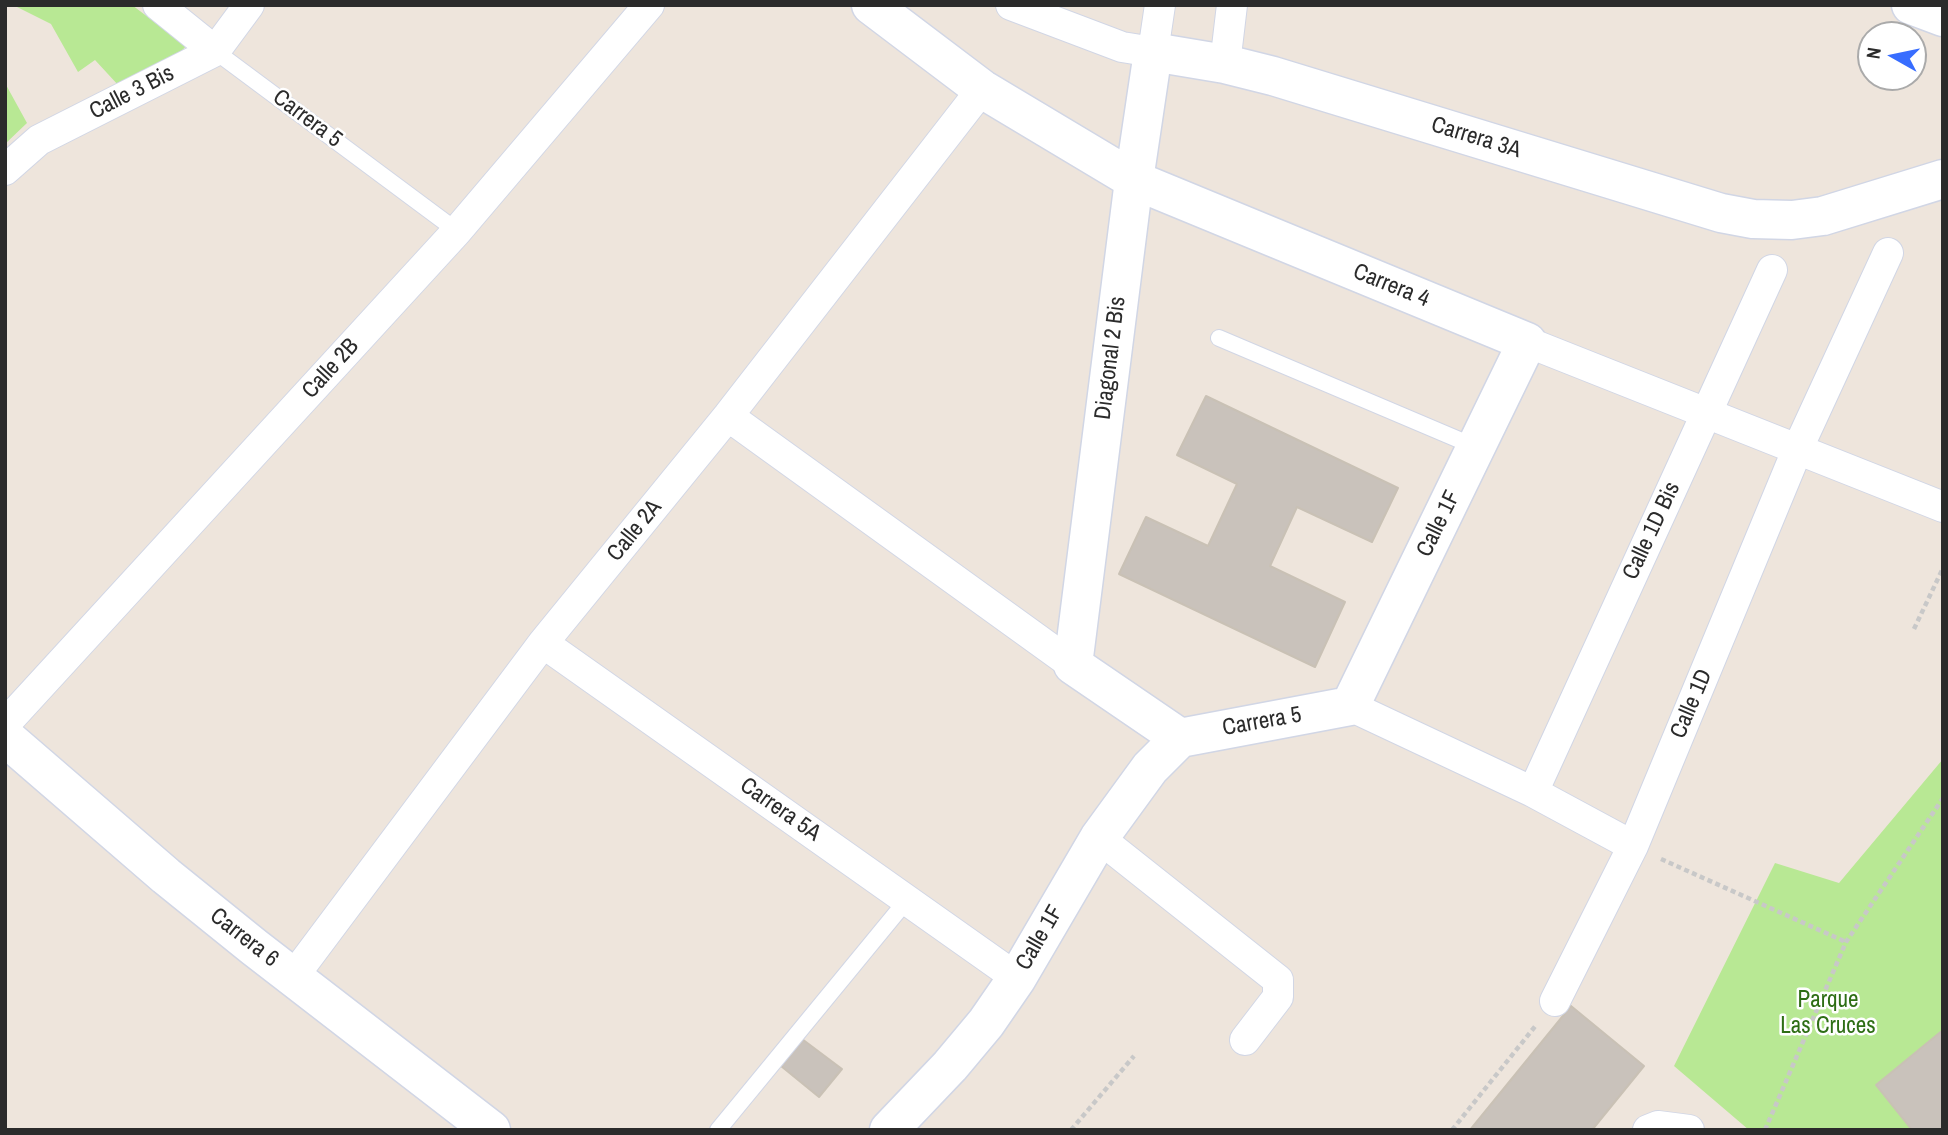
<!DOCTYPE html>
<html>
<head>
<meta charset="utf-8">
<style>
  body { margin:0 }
  #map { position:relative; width:1948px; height:1135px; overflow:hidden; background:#eee5dc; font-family:"Archivo Narrow",sans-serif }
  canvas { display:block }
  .frame { position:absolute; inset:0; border:7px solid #2b2b2b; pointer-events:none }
  .north { position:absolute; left:1857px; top:21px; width:70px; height:70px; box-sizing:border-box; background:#fff; border:2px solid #aaa; border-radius:50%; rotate:279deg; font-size:19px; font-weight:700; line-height:28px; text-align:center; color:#2b2b2b }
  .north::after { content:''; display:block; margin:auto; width:24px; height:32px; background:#386dff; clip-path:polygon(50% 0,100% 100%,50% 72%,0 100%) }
</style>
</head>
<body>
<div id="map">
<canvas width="1948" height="1135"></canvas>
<div class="frame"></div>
<div class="north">N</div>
</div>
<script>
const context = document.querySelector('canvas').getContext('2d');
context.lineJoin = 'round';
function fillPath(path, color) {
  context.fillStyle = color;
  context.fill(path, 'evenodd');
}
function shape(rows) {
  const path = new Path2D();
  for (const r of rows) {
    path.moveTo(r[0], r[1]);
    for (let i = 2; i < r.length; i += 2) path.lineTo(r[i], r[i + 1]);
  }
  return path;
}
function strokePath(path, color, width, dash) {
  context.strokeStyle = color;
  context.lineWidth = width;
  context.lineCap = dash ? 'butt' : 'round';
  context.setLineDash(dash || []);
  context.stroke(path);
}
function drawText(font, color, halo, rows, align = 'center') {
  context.font = font + ' "Archivo Narrow",sans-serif';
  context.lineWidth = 5;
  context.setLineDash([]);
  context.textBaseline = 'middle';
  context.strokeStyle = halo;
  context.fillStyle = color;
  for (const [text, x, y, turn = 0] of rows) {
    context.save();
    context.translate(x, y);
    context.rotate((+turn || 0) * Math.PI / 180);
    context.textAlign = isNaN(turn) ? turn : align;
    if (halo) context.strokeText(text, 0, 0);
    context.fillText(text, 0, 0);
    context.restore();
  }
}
fillPath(shape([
  [13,5,132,5,186,46,170,64,119,86,95,60,78,72,51,24],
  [5,83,27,123,5,144],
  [1943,759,1943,1130,1749,1130,1674,1066,1775,863,1839,883]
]), '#b8e894');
const building = shape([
  [1206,396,1398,488,1372,542,1297,507,1270,566,1345,602,1315,667,1119,574,1146,517,1208,546,1237,484,1177,455,1206,396],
  [1571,1006,1644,1066,1592,1130,1470,1130,1571,1006],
  [1943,1030,1943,1130,1912,1130,1876,1085,1943,1030],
  [802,1039,842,1069,819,1097,781,1066,802,1039]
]);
fillPath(building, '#c9c2bb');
strokePath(building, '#c9c1b5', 2);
const lane = shape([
  [215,51,457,231],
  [1219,338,1476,447],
  [718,1130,907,900]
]);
const street = shape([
  [158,5,215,51],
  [1011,5,1122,47,1153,52,1160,5],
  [1225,64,1232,5],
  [5,170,39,140,215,51,249,5],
  [1527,342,1943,507],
  [728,416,1073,665],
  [543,643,1017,978],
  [1350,706,1533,792,1633,846],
  [5,724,457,231,649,5],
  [1533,792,1772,270],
  [1099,838,1278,980,1278,997,1245,1040],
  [293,977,543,643,728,416,982,89],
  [1555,1001,1633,846,1798,448,1888,253],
  [1648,1130,1658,1126,1689,1130]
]);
const secondary = shape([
  [871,5,982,89,1134,180,1527,342,1350,706,1180,738,1073,665,1134,180,1153,52,1225,64,1273,76,1721,213,1753,219,1792,220,1823,216,1943,179],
  [1911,5,1943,17],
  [5,737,166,876,254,947,491,1130],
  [889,1130,950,1066,986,1023,1017,978,1099,838,1150,768,1180,738]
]);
strokePath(lane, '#d1d6e5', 18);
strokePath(street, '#d1d6e5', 32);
strokePath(secondary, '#d1d6e5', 41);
strokePath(shape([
  [1914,629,1943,568],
  [1661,859,1846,942],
  [1071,1130,1134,1056],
  [1452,1130,1537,1024],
  [1765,1130,1846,942,1943,798]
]), '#c8c8c8', 4.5, [5, 3.5]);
strokePath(lane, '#fff', 16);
strokePath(street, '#fff', 30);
strokePath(secondary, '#fff', 38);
drawText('23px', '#2b2b2b', '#fff', [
  ["Calle 3 Bis",132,93,-27],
  ["Carrera 5",307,119,37],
  ["Carrera 3A",1476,138,17],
  ["Carrera 4",1391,286,22],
  ["Diagonal 2 Bis",1111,358,-83],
  ["Calle 2B",331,369,-48],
  ["Calle 1F",1439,524,-64],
  ["Calle 2A",635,531,-51],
  ["Calle 1D Bis",1652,531,-65],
  ["Calle 1D",1692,704,-67],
  ["Carrera 5",1262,722,-10],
  ["Carrera 5A",780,810,35],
  ["Carrera 6",244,938,38],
  ["Calle 1F",1040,938,-60]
]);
drawText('23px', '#2e6e15', '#fff', [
  ["Parque",1828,1001],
  ["Las Cruces",1828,1027]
]);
</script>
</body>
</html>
